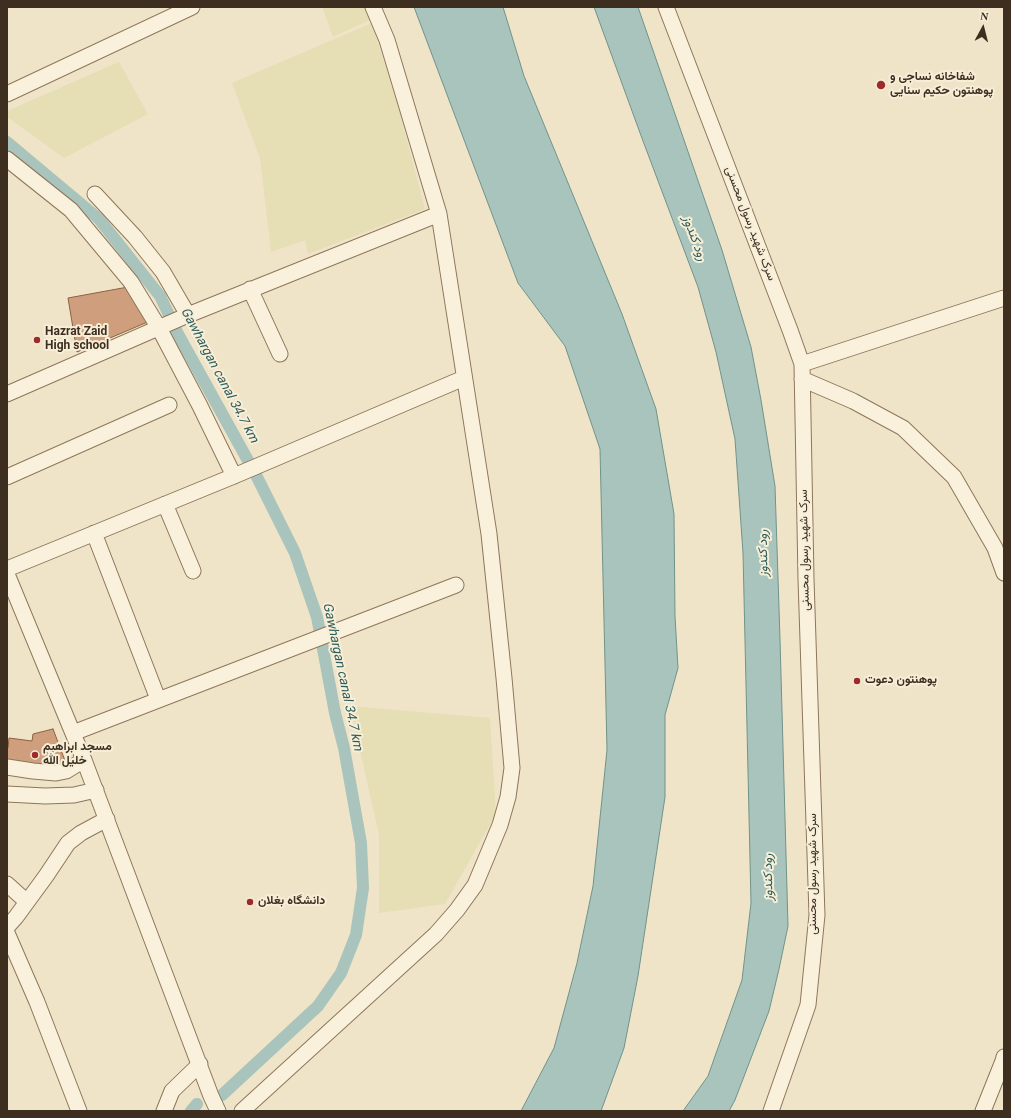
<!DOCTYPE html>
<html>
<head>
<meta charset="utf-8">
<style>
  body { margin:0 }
  #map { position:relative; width:1011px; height:1118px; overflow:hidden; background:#f0e4c8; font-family:Georgia,serif }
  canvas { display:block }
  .frame { position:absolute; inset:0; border:8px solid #3d2e20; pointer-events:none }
  .north { position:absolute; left:963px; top:8px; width:40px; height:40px; -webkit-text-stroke:3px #f7eed8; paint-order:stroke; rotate:7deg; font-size:11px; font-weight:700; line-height:16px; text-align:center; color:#3d2e20 }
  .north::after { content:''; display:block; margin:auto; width:14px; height:18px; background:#3d2e20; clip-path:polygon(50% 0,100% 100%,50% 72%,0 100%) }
</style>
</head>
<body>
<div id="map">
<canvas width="1011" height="1118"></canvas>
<div class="frame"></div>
<div class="north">N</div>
</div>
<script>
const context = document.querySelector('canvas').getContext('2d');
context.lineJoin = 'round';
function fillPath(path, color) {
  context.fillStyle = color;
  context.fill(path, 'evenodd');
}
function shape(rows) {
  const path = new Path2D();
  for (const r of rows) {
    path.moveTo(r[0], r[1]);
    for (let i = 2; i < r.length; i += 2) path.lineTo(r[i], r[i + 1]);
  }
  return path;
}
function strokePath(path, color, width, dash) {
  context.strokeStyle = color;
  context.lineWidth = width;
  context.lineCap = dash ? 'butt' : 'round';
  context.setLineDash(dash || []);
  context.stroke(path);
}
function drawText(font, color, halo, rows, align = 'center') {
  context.font = font + ' Georgia,Vazirmatn,serif';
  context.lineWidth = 4;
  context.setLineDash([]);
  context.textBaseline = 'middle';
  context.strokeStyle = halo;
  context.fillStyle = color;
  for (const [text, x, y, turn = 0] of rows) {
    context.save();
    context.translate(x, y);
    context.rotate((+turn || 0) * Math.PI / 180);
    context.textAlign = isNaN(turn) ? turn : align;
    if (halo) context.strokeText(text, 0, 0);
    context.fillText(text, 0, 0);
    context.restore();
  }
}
fillPath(shape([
  [322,7,365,7,370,20,333,37],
  [372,23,399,110,425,209,308,254,305,240,271,252,260,158,232,83],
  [119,62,148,114,64,158,7,117,7,111],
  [350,706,490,718,496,814,445,904,379,913,379,835]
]), '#e6deb5');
const water = shape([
  [414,7,503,7,524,76,622,314,656,409,674,514,675,616,678,668,665,715,665,797,638,976,624,1048,601,1111,521,1111,554,1048,577,963,593,886,607,750,600,449,565,346,518,283,414,7],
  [594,7,638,7,722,250,751,347,761,400,775,486,780,639,788,926,779,969,769,1011,735,1100,729,1111,683,1111,708,1076,742,980,751,903,743,553,735,439,716,352,698,287,643,141,594,7]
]);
fillPath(water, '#a9c4bc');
strokePath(water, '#6f938a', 1);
strokePath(shape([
  [7,142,99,219,160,296,178,334,256,475,295,553,317,617,335,713,344,748,361,843,363,888,356,935,341,973,318,1006,222,1095],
  [191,1111,197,1104]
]), '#a9c4bc', 12);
const building = shape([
  [128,287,150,321,77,352,68,298,128,287],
  [53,729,67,766,55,768,7,763,7,748,8,748,9,738,32,741,33,734,53,729]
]);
fillPath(building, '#cf9f7d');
strokePath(building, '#8d5f41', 1);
const minor = shape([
  [666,7,790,330,802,364,806,579,817,915,808,1005,771,1111],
  [7,94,192,7],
  [7,159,71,210,131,282,159,328,200,406,234,476],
  [95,194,135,237,163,272,188,315],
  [250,289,280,354],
  [802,364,1004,298],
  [802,379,853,401,903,428,954,477,995,548,1004,573],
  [7,394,188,315,439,214,387,40,373,7],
  [7,477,169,405],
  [165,504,193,571],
  [94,533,158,699],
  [7,569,234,476,464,378],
  [7,574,84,760,211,1096,218,1111],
  [73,733,456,585],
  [7,767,33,771,56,773,66,771,84,760],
  [7,794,45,796,74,795,96,790],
  [7,884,27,902],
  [7,927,16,917,46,876,68,843,81,833,107,819],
  [7,933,37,1002,79,1111],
  [164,1111,172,1091,200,1064],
  [242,1111,436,934,457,910,475,885,500,825,508,797,512,768,504,678,489,534,439,214],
  [983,1111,1003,1061,1004,1057]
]);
strokePath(minor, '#8d765c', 17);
strokePath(minor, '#faf1dc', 15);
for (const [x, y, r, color] of [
  [881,85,5,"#9e2a2b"],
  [37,340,4,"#9e2a2b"],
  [857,681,4,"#9e2a2b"],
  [35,755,4,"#9e2a2b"],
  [250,902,4,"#9e2a2b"]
]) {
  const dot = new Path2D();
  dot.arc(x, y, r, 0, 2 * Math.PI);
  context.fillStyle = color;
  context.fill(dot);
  strokePath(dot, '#f7eed8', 1.5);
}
drawText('bold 12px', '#3d2e20', '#f7eed8', [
  ["شفاخانه نساجی و",890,78],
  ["پوهنتون حکیم سنایی",890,92],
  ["Hazrat Zaid",45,333],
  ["High school",45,347],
  ["پوهنتون دعوت",865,681],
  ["مسجد ابراهیم",43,748],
  ["خلیل الله",43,762],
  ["دانشگاه بغلان",258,902]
], 'left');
drawText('12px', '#3d2e20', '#f7eed8', [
  ["سرک شهید رسول محسنی",749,224,69],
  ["سرک شهید رسول محسنی",806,550,-91],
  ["سرک شهید رسول محسنی",814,874,-90]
]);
drawText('italic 13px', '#2f5d5a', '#f7eed8', [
  ["رود کندوز",693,239,70],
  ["Gawhargan canal 34.7 km",218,376,62],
  ["رود کندوز",765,553,-91],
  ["Gawhargan canal 34.7 km",341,677,78],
  ["رود کندوز",770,877,-91]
]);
</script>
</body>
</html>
